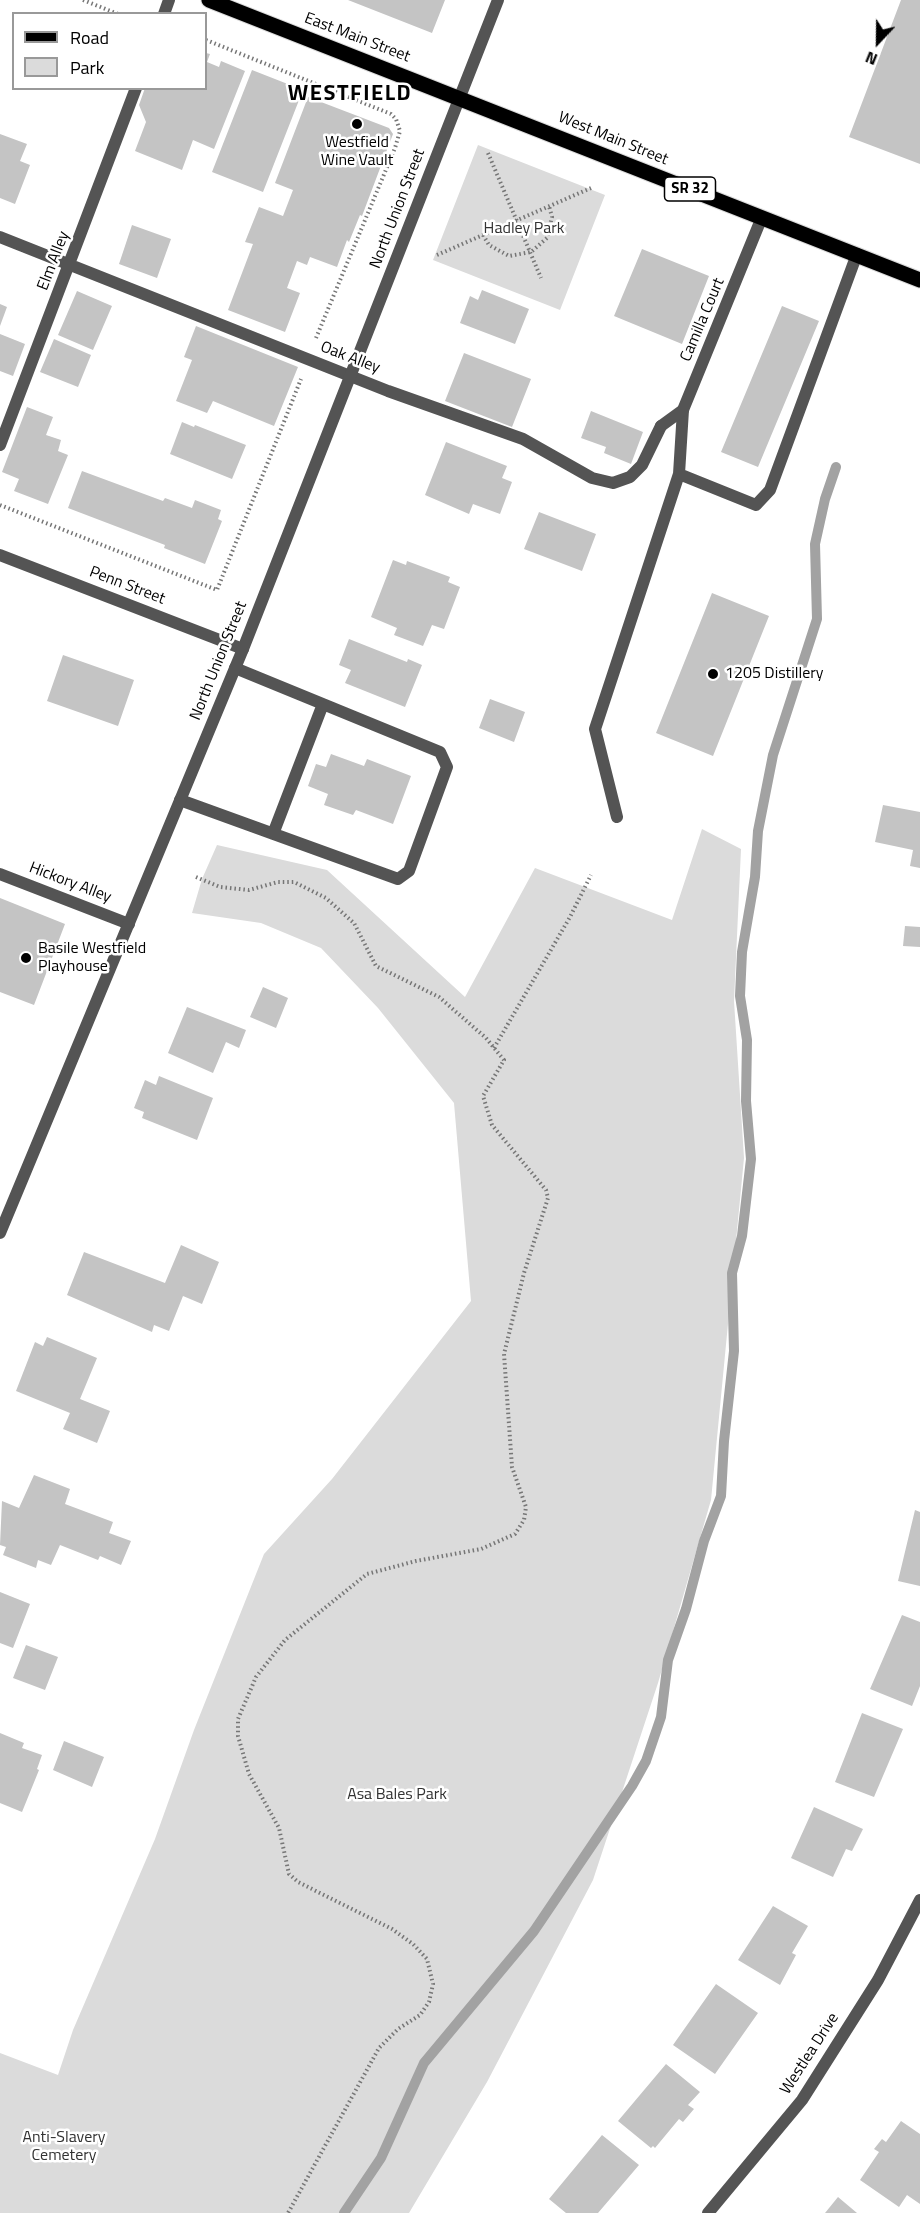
<!DOCTYPE html>
<html>
<head>
<meta charset="utf-8">
<style>
  body { margin:0 }
  #map { position:relative; width:920px; height:2213px; overflow:hidden; background:#fff; font-family:"Titillium Web",sans-serif }
  canvas { display:block }
  .legend { position:absolute; left:12px; top:12px; width:195px; height:78px; box-sizing:border-box; background:#fff; border:2px solid #999; margin:0; padding:8px 10px; list-style:none; font-size:18px; color:#000 }
  .legend li { display:flex; align-items:center; gap:12px; height:30px }
  .legend b { width:30px; border:2px solid #999 }
  .north { position:absolute; left:848px; top:12px; width:60px; height:60px; -webkit-text-stroke:4px #fff; paint-order:stroke; rotate:202deg; font-size:16px; font-weight:700; line-height:24px; text-align:center; color:#000 }
  .north::after { content:''; display:block; margin:auto; width:21px; height:27px; background:#000; clip-path:polygon(50% 0,100% 100%,50% 72%,0 100%) }
</style>
</head>
<body>
<div id="map">
<canvas width="920" height="2213"></canvas>
<ul class="legend">
<li><b style="height:8px;background:#000"></b>Road</li>
<li><b style="height:16px;background:#dbdbdb"></b>Park</li>
</ul>
<div class="north">N</div>
</div>
<script>
const context = document.querySelector('canvas').getContext('2d');
context.lineJoin = 'round';
function fillPath(path, color) {
  context.fillStyle = color;
  context.fill(path, 'evenodd');
}
function shape(rows) {
  const path = new Path2D();
  for (const r of rows) {
    path.moveTo(r[0], r[1]);
    for (let i = 2; i < r.length; i += 2) path.lineTo(r[i], r[i + 1]);
  }
  return path;
}
function strokePath(path, color, width, dash) {
  context.strokeStyle = color;
  context.lineWidth = width;
  context.lineCap = dash ? 'butt' : 'round';
  context.setLineDash(dash || []);
  context.stroke(path);
}
function drawText(font, color, halo, rows, align = 'center') {
  context.font = font + ' "Titillium Web",sans-serif';
  context.lineWidth = 5;
  context.setLineDash([]);
  context.textBaseline = 'middle';
  context.strokeStyle = halo;
  context.fillStyle = color;
  for (const [text, x, y, turn = 0] of rows) {
    context.save();
    context.translate(x, y);
    context.rotate((+turn || 0) * Math.PI / 180);
    context.textAlign = isNaN(turn) ? turn : align;
    if (halo) context.strokeText(text, 0, 0);
    context.fillText(text, 0, 0);
    context.restore();
  }
}
fillPath(shape([
  [478,145,605,195,560,310,433,260],
  [702,829,741,849,734,1001,744,1158,711,1500,658,1683,593,1880,487,2082,409,2213,0,2213,0,2053,58,2075,73,2030,155,1839,194,1730,264,1554,332,1479,471,1301,454,1103,378,1008,321,948,261,923,192,913,202,879,217,845,327,870,465,997,535,868,672,920]
]), '#dbdbdb');
strokePath(shape([
  [344,2213,381,2158,424,2063,534,1931,632,1786,646,1761,661,1717,668,1660,686,1609,704,1541,721,1496,724,1441,734,1351,732,1273,742,1236,751,1159,746,1101,747,1040,740,996,742,952,755,877,758,831,773,755,817,619,815,544,825,499,836,467]
]), '#a2a2a2', 10);
fillPath(shape([
  [348,0,445,0,432,33],
  [901,0,920,0,920,164,849,137],
  [206,53,210,54,207,62,219,67,221,61,245,71,214,149,193,140,182,170,135,151,146,122,139,105,145,88,206,88],
  [252,70,303,90,263,192,212,172],
  [308,97,389,128,393,134,362,216,360,215,349,242,347,240,337,267,310,257,307,265,297,261,287,288,300,293,285,332,228,310,253,244,245,242,259,207,283,216,293,190,275,183],
  [0,134,27,144,20,161,30,165,15,204,0,198],
  [132,225,171,239,157,278,119,264],
  [642,249,709,276,682,344,614,316],
  [482,290,529,309,515,344,460,323,470,296,478,300],
  [77,291,112,306,93,350,58,335],
  [0,304,7,307,0,326],
  [782,306,819,321,758,467,721,452],
  [196,326,298,367,274,426,213,401,207,413,176,401,192,360,184,357],
  [0,334,25,344,13,376,0,371],
  [54,339,91,355,78,387,40,372],
  [464,353,531,379,512,427,445,401],
  [27,407,53,417,46,435,61,440,58,451,68,455,48,504,14,491,19,479,2,472],
  [591,411,643,432,631,464,604,453,606,447,581,438],
  [182,422,194,427,195,425,246,445,232,479,170,454],
  [446,442,507,466,502,478,512,482,500,514,473,504,469,514,425,495],
  [82,471,163,501,165,498,192,508,195,500,221,510,218,519,222,521,205,564,164,548,165,545,68,508],
  [539,512,596,534,582,571,524,549],
  [393,560,406,565,407,561,450,577,448,582,460,587,444,629,432,625,423,646,394,635,397,628,371,617],
  [712,593,769,616,713,756,656,733],
  [349,639,407,662,408,659,422,665,405,707,345,683,351,670,339,665],
  [63,655,134,680,118,726,47,701],
  [490,699,525,712,514,742,479,728],
  [331,754,364,766,367,759,411,776,393,824,356,810,353,815,324,805,328,794,308,786,316,764,326,767],
  [883,805,920,812,920,868,910,866,913,850,875,842],
  [0,898,65,924,34,1005,0,992],
  [905,926,920,927,920,947,903,946],
  [263,987,288,998,276,1028,250,1017],
  [187,1007,246,1030,239,1048,226,1042,213,1073,168,1053],
  [159,1076,213,1098,197,1140,142,1118,144,1112,134,1108,145,1080,156,1085],
  [181,1245,219,1262,202,1304,183,1296,169,1331,154,1325,152,1332,67,1295,84,1252,165,1283],
  [47,1337,97,1358,80,1399,110,1411,97,1443,63,1429,70,1413,16,1391,35,1342,43,1346],
  [34,1475,70,1489,65,1504,113,1522,109,1533,131,1541,121,1565,100,1556,98,1560,60,1545,51,1565,38,1560,36,1568,3,1555,6,1547,0,1545,2,1501,19,1508],
  [915,1510,920,1512,920,1586,898,1581],
  [0,1592,30,1604,13,1648,0,1643],
  [902,1615,920,1622,920,1686,912,1706,870,1689],
  [26,1645,58,1657,45,1690,13,1678],
  [862,1713,903,1729,874,1797,835,1782],
  [0,1733,24,1743,22,1748,42,1755,37,1769,39,1770,22,1812,0,1803],
  [64,1741,104,1757,92,1787,53,1770],
  [814,1807,863,1829,852,1851,846,1849,833,1877,791,1858],
  [773,1906,808,1926,792,1953,796,1955,780,1985,738,1960],
  [716,1984,758,2013,715,2074,673,2045],
  [666,2064,700,2092,688,2105,694,2109,683,2122,679,2119,655,2148,653,2146,651,2148,618,2121],
  [901,2121,920,2134,920,2204,907,2195,899,2207,860,2180,879,2152,874,2149,882,2139,886,2142],
  [602,2135,639,2165,598,2213,566,2213,549,2199],
  [838,2197,857,2213,825,2213]
]), '#c4c4c4');
const primary = shape([
  [209,0,920,280]
]);
strokePath(primary, '#dbdbdb', 17);
strokePath(shape([
  [83,0,118,14],
  [206,40,391,114,396,119,400,131,395,148,316,338],
  [488,153,541,278],
  [483,235,489,245,509,256,531,252,547,238,552,217,549,206],
  [437,255,591,188],
  [0,505,217,590,301,379],
  [196,877,220,887,249,890,278,882,294,882,326,898,354,923,376,966,439,997,486,1038,504,1060,483,1096,492,1125,546,1190,548,1198,524,1273,504,1354,512,1467,526,1507,524,1520,515,1534,481,1549,416,1561,367,1574,285,1640,256,1677,238,1719,238,1736,249,1774,279,1828,289,1874,298,1882,392,1929,413,1944,427,1959,433,1984,429,2002,420,2015,398,2029,379,2048,288,2213],
  [494,1048,570,917,591,875]
]), '#767676', 4, [1.5, 3]);
strokePath(shape([
  [164,14,169,0],
  [0,237,388,391,523,439,592,478,613,483,630,477,642,465,661,426],
  [683,410,679,474,756,505,770,490,857,254],
  [0,445,136,88],
  [180,800,398,879,409,871,447,767,440,752,235,668],
  [617,817,595,729,679,474],
  [273,834,323,704],
  [0,874,129,924]
]), '#545454', 12);
strokePath(shape([
  [661,426,683,410,762,217],
  [0,555,243,649],
  [708,2213,802,2100,878,1980,920,1900]
]), '#545454', 12);
strokePath(shape([
  [0,1233,243,649,498,0]
]), '#545454', 12);
strokePath(primary, '#000', 15);
for (const [x, y, r, color] of [
  [357,124,6,"#000"],
  [713,674,6,"#000"],
  [26,958,6,"#000"]
]) {
  const dot = new Path2D();
  dot.arc(x, y, r, 0, 2 * Math.PI);
  context.fillStyle = color;
  context.fill(dot);
  strokePath(dot, '#fff', 2);
}
for (const [x, y, w] of [
  [690,189,51]
]) {
  const box = new Path2D();
  box.roundRect(x - w / 2, y - 12, w, 24, 4.5);
  context.fillStyle = '#fff';
  context.fill(box);
  strokePath(box, '#000', 1.5);
}
drawText('bold 15px', '#000', null, [
  ["SR 32",690,189]
]);
drawText('16px', '#000', '#fff', [
  ["East Main Street",357,38,21],
  ["West Main Street",613,139,22],
  ["North Union Street",398,209,-69],
  ["Elm Alley",54,261,-69],
  ["Camilla Court",703,320,-67],
  ["Oak Alley",350,358,21],
  ["Penn Street",127,586,21],
  ["North Union Street",219,661,-68],
  ["Hickory Alley",70,883,21],
  ["Westlea Drive",810,2054,-57]
]);
drawText('16px', '#000', '#fff', [
  ["Westfield",357,143,"center"],
  ["Wine Vault",357,161,"center"],
  ["1205 Distillery",725,674],
  ["Basile Westfield",38,949],
  ["Playhouse",38,967]
], 'left');
drawText('16px', '#323232', '#fff', [
  ["Hadley Park",524,229],
  ["Asa Bales Park",397,1795],
  ["Anti-Slavery",64,2138],
  ["Cemetery",64,2156]
]);
context.letterSpacing = '1.5px';
drawText('bold 22px', '#000', '#fff', [
  ["WESTFIELD",350,95]
]);
context.letterSpacing = '0px';
</script>
</body>
</html>
